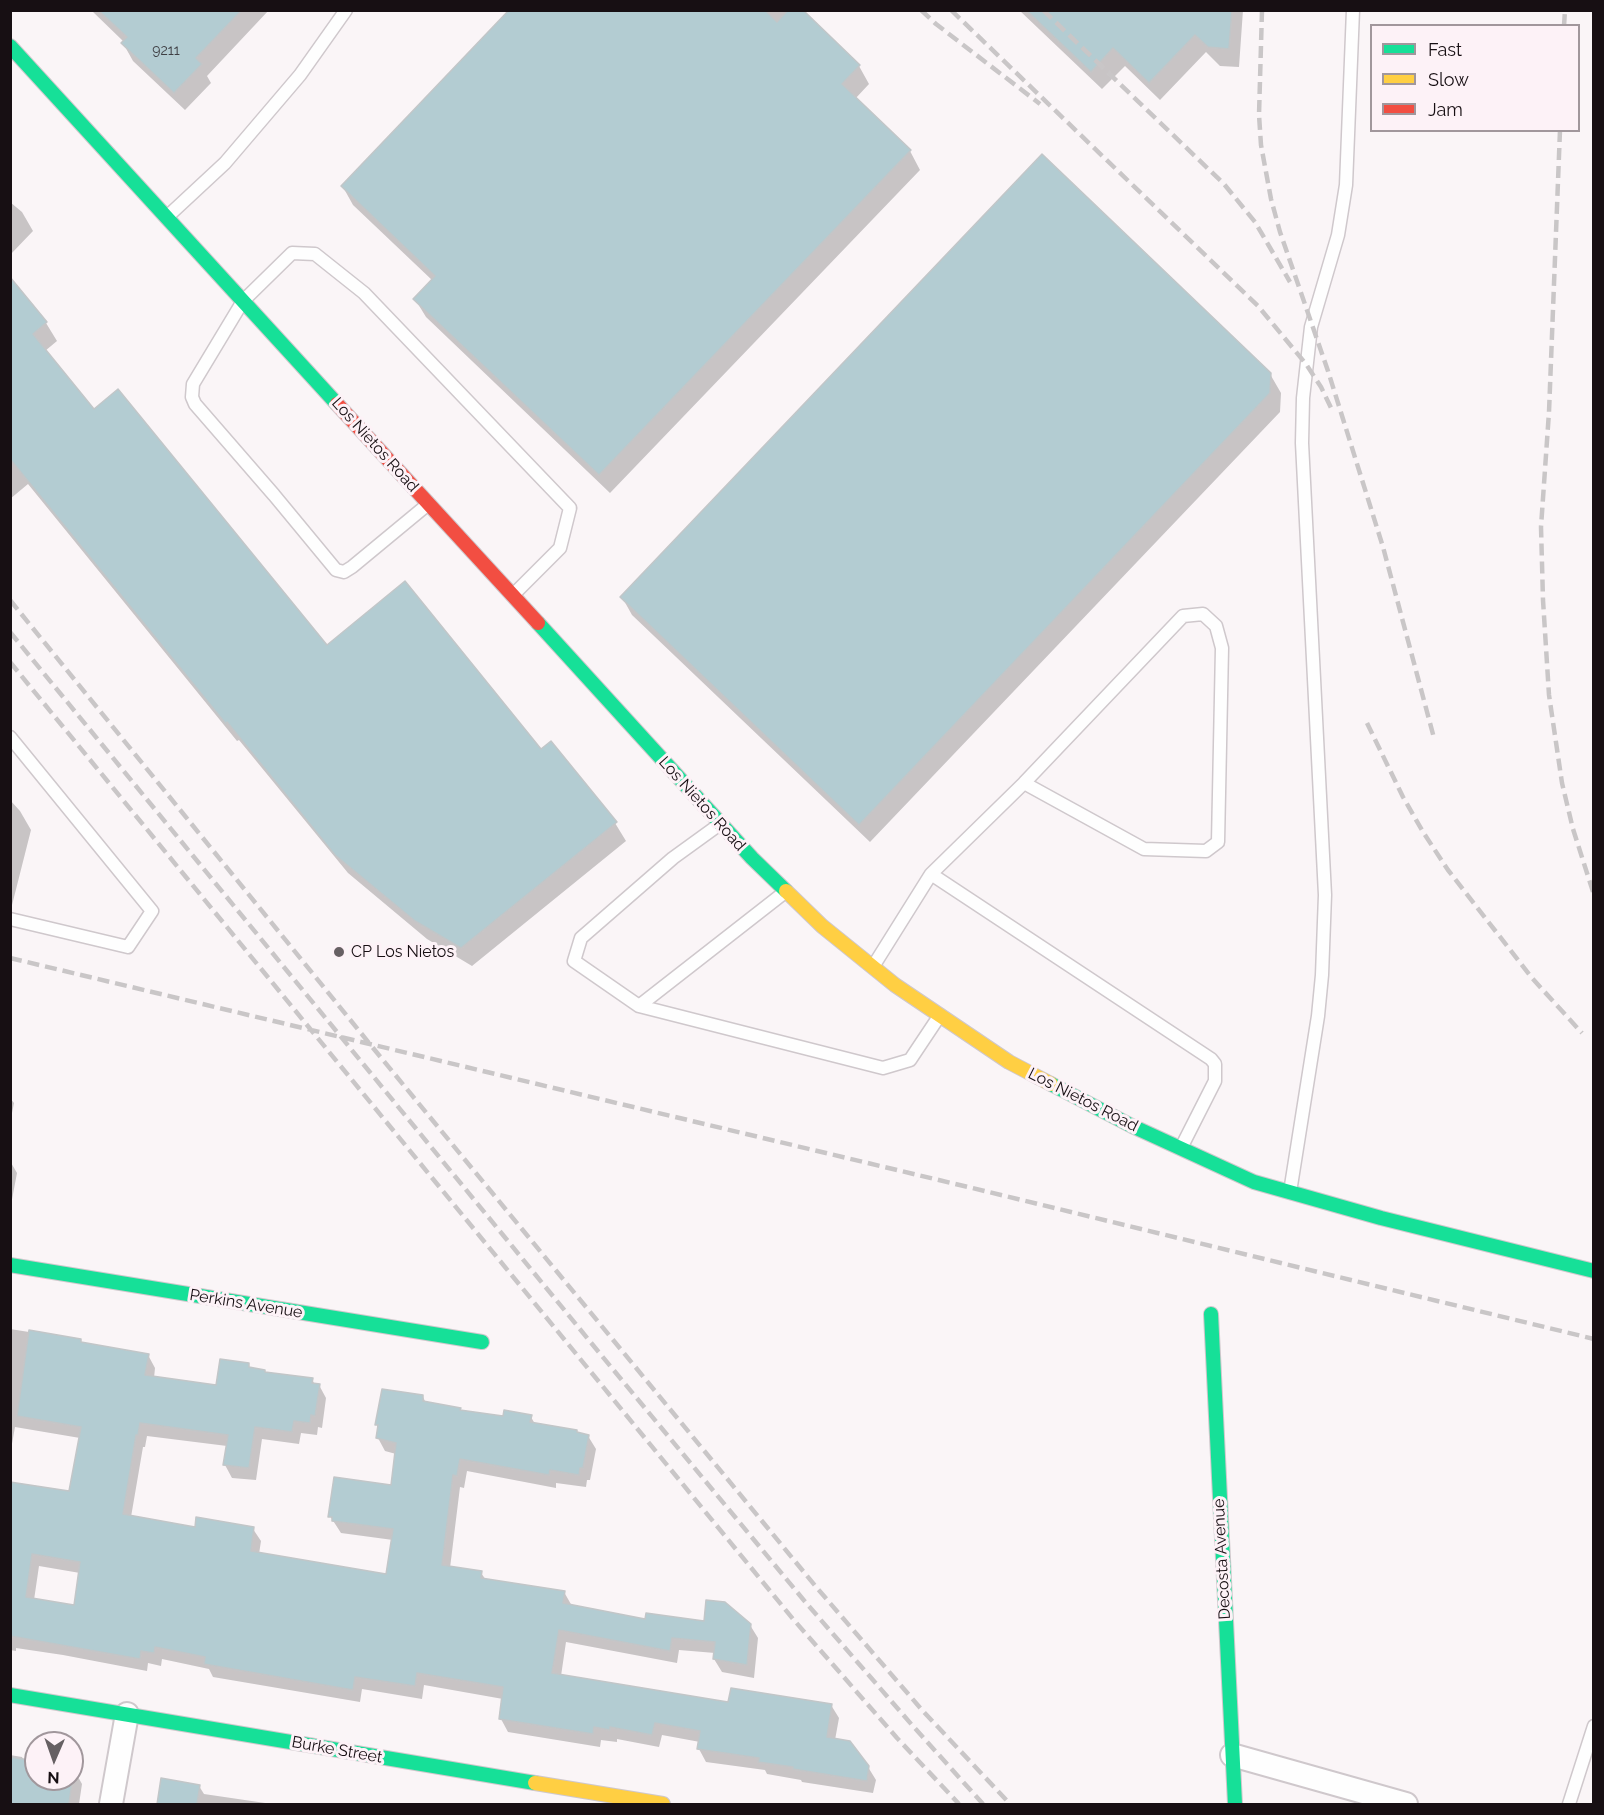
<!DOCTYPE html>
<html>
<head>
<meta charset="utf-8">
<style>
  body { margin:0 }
  #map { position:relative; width:1604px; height:1815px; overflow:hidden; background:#faf5f7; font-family:Raleway,sans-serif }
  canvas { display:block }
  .frame { position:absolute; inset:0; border:12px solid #170f13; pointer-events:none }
  .legend { position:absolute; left:1370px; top:24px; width:210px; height:108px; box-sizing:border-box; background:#fdf2f7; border:2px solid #a1979c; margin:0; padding:8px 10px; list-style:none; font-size:18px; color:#170f13 }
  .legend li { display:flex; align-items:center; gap:12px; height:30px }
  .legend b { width:30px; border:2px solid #a1979c }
  .north { position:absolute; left:24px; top:1731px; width:60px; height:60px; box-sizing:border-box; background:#fdf2f7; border:2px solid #a1979c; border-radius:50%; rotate:182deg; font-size:16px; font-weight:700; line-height:24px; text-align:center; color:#170f13 }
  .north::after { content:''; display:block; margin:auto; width:21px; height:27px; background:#666063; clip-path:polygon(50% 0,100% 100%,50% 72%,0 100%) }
</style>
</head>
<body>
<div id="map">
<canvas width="1604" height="1815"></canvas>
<div class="frame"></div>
<ul class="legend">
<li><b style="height:8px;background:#16e098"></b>Fast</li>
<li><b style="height:8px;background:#ffcf43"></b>Slow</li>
<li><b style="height:8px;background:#f24e42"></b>Jam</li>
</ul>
<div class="north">N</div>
</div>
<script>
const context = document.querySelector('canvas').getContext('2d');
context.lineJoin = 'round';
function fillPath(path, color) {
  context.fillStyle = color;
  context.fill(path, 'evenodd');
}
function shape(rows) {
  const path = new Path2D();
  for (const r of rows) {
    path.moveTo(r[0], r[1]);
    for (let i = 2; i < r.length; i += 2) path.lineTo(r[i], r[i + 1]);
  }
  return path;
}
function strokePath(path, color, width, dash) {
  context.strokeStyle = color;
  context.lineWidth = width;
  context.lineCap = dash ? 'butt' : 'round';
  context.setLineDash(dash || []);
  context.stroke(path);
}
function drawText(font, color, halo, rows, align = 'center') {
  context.font = font + ' Raleway,sans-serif';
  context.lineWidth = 6;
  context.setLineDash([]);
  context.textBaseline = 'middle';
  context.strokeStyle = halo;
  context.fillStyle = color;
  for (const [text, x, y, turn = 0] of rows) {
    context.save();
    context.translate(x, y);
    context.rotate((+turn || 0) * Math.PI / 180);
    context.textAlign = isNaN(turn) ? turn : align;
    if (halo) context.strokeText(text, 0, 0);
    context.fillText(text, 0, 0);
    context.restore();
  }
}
fillPath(shape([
  [91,10,269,10,207,76,211,83,185,110,133,61,123,43,124,42],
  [511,10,800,10,859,66,869,84,855,99,910,151,920,170,610,493,426,317,415,299,433,281,353,205,343,187],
  [1019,10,1243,10,1239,67,1220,66,1206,52,1160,100,1125,66,1102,89],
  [10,202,22,212,33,231,10,255],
  [10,280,46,323,57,341,45,351,93,411,327,647,541,751,615,823,626,841,472,966,427,939,348,873,239,740,237,741,28,484,10,499],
  [1270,374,1281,393,1280,412,870,842,632,615,622,597],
  [10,800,20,811,31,830,10,913],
  [10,1098,14,1103,10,1123],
  [10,1161,17,1173,10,1210],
  [10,1329,80,1340,82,1343,148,1355,155,1368,154,1378,217,1387,248,1365,250,1369,266,1373,312,1379,315,1385,319,1385,326,1398,322,1428,318,1427,317,1435,301,1433,299,1444,262,1439,256,1480,232,1478,225,1465,227,1446,147,1436,145,1447,143,1447,131,1517,196,1529,253,1529,261,1541,259,1554,387,1575,393,1540,341,1533,330,1516,392,1487,396,1454,385,1451,378,1438,379,1428,377,1424,423,1397,426,1403,460,1409,462,1412,504,1418,531,1417,535,1424,588,1436,596,1449,590,1480,587,1480,586,1487,556,1483,556,1488,467,1471,464,1488,460,1487,450,1568,481,1573,486,1580,564,1592,572,1606,646,1621,750,1625,758,1638,754,1678,722,1672,714,1659,715,1653,679,1650,677,1663,566,1642,561,1676,729,1704,831,1705,839,1718,835,1740,868,1767,876,1780,873,1793,802,1782,801,1780,767,1774,765,1770,706,1762,699,1749,700,1742,662,1735,659,1747,617,1739,617,1742,601,1740,600,1747,508,1732,501,1719,503,1699,424,1685,422,1699,362,1689,360,1702,213,1677,209,1669,162,1659,161,1666,148,1663,147,1671,63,1655,16,1648,16,1651,10,1650,10,1484,70,1493,80,1438,15,1427,10,1455],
  [39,1566,80,1573,75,1607,34,1600],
  [10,1755,22,1757,24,1761,36,1763,36,1779,72,1779,73,1768,82,1784,79,1804,10,1804],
  [163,1780,199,1786,204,1794,272,1804,158,1804]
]), '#0003');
const building = shape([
  [98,10,242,10,196,58,202,64,174,93,121,43,127,37,98,10],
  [509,10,765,10,777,22,788,10,803,10,860,65,842,84,911,150,599,475,413,299,435,276,341,186,509,10],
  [1026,10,1232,10,1229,49,1208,47,1195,35,1149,83,1113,48,1091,72,1026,10],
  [1042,154,1271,373,1270,393,859,825,620,597,1042,154],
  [10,277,47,322,33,334,94,409,118,389,327,645,405,581,541,749,551,741,617,822,461,948,415,921,335,855,227,722,226,724,10,459,10,277],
  [29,1330,81,1339,81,1342,149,1354,145,1375,216,1385,220,1359,249,1363,249,1367,265,1370,265,1372,313,1378,312,1383,320,1384,315,1416,311,1415,310,1423,294,1421,292,1432,255,1427,249,1468,223,1465,228,1435,140,1423,138,1435,136,1435,123,1514,195,1527,196,1517,254,1527,251,1551,386,1574,393,1529,332,1521,332,1517,328,1517,334,1477,391,1485,396,1443,376,1438,378,1425,375,1425,382,1389,423,1395,423,1401,461,1408,460,1410,503,1416,504,1410,532,1415,530,1422,577,1430,577,1432,589,1435,583,1468,580,1468,579,1475,550,1470,549,1475,460,1459,457,1476,453,1475,442,1565,482,1571,481,1578,565,1591,563,1603,645,1619,646,1613,704,1621,706,1600,725,1602,751,1624,747,1665,713,1659,715,1642,672,1638,670,1651,559,1630,552,1673,728,1702,731,1688,832,1704,827,1737,850,1741,869,1766,867,1781,793,1769,793,1767,758,1762,759,1758,697,1749,700,1731,655,1723,652,1735,610,1727,610,1730,594,1727,593,1734,499,1719,503,1687,417,1673,415,1686,355,1677,353,1690,204,1664,205,1657,155,1647,154,1653,141,1651,140,1659,10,1636,10,1482,69,1491,81,1427,17,1416,29,1330],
  [32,1554,80,1562,74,1605,26,1597,32,1554],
  [10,1757,36,1761,36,1779,72,1779,72,1766,74,1767,69,1804,10,1804,10,1757],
  [161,1778,200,1785,197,1804,157,1804,161,1778]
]);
fillPath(building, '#b3ccd2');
strokePath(building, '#c2c6c8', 1.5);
const lane = shape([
  [168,216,225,163,300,75,346,10],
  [427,505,352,567,344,572,336,570,274,495,195,404,192,397,193,384,243,301,292,253,315,254,364,293,570,508,560,548,514,594],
  [10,737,152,911,128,947,10,919],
  [720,824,673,858,581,938,574,961,639,1006,883,1068,910,1060,940,1015],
  [931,874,1024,783,1183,616,1203,614,1216,626,1222,648,1218,842,1206,851,1144,849,1024,783],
  [874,965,931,874,1211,1059,1215,1064,1215,1081,1181,1148],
  [639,1006,785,892],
  [1290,1192,1318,1016,1322,975,1325,895,1302,443,1303,398,1311,327,1338,235,1346,185,1353,10],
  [1569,1804,1594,1726]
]);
const street = shape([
  [1232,1755,1406,1804],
  [111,1804,127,1714]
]);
const fast = shape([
  [10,46,337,404],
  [538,623,752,858,786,891],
  [1051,1084,1132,1126,1254,1182,1381,1218,1594,1271],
  [10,1265,482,1342],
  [1211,1314,1235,1804],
  [10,1695,535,1783]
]);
const slow = shape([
  [786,891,822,926,895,985,1009,1062,1051,1084],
  [535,1783,663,1804]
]);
const jam = shape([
  [337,404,538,623]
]);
strokePath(lane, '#cfc8cc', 15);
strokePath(street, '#cfc8cc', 26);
strokePath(fast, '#cfc8cc', 16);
strokePath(slow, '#cfc8cc', 16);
strokePath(jam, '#cfc8cc', 16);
strokePath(lane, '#fefefe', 12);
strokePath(street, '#fefefe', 22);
strokePath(fast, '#16e098', 14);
strokePath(slow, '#ffcf43', 14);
strokePath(jam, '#f24e42', 14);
strokePath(shape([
  [921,10,936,24,1040,104],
  [951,10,1258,306,1306,364,1321,387,1333,412],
  [1043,10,1224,184,1255,222,1290,282],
  [1262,10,1259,115,1261,145,1271,199,1280,232,1328,371,1383,547,1434,738],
  [1564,26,1565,10],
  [1560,130,1549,412,1541,527,1543,600,1549,695,1562,783,1573,829,1594,895],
  [10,600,369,1043,817,1588,922,1710,1010,1804],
  [10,632,597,1350,807,1604,912,1725,983,1804],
  [10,662,793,1619,897,1738,959,1804],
  [1367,723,1403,797,1423,832,1448,870,1532,978,1582,1033],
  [10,958,968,1187,1594,1339]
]), '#c9c6c7', 4.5, [12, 6]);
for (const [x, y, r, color] of [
  [339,952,6,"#666063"]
]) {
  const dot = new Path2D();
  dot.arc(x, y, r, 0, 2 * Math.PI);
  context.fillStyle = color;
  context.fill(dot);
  strokePath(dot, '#fdf2f7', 2);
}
drawText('14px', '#3e3e43', null, [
  ["9211",166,51]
]);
drawText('16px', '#170f13', '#fdf2f7', [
  ["Los Nietos Road",375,445,48],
  ["Los Nietos Road",702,804,48],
  ["Los Nietos Road",1083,1100,27],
  ["Perkins Avenue",246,1304,9],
  ["Decosta Avenue",1222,1559,-93],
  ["Burke Street",337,1750,10]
]);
drawText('16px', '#170f13', '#fdf2f7', [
  ["CP Los Nietos",351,952]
], 'left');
</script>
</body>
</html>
